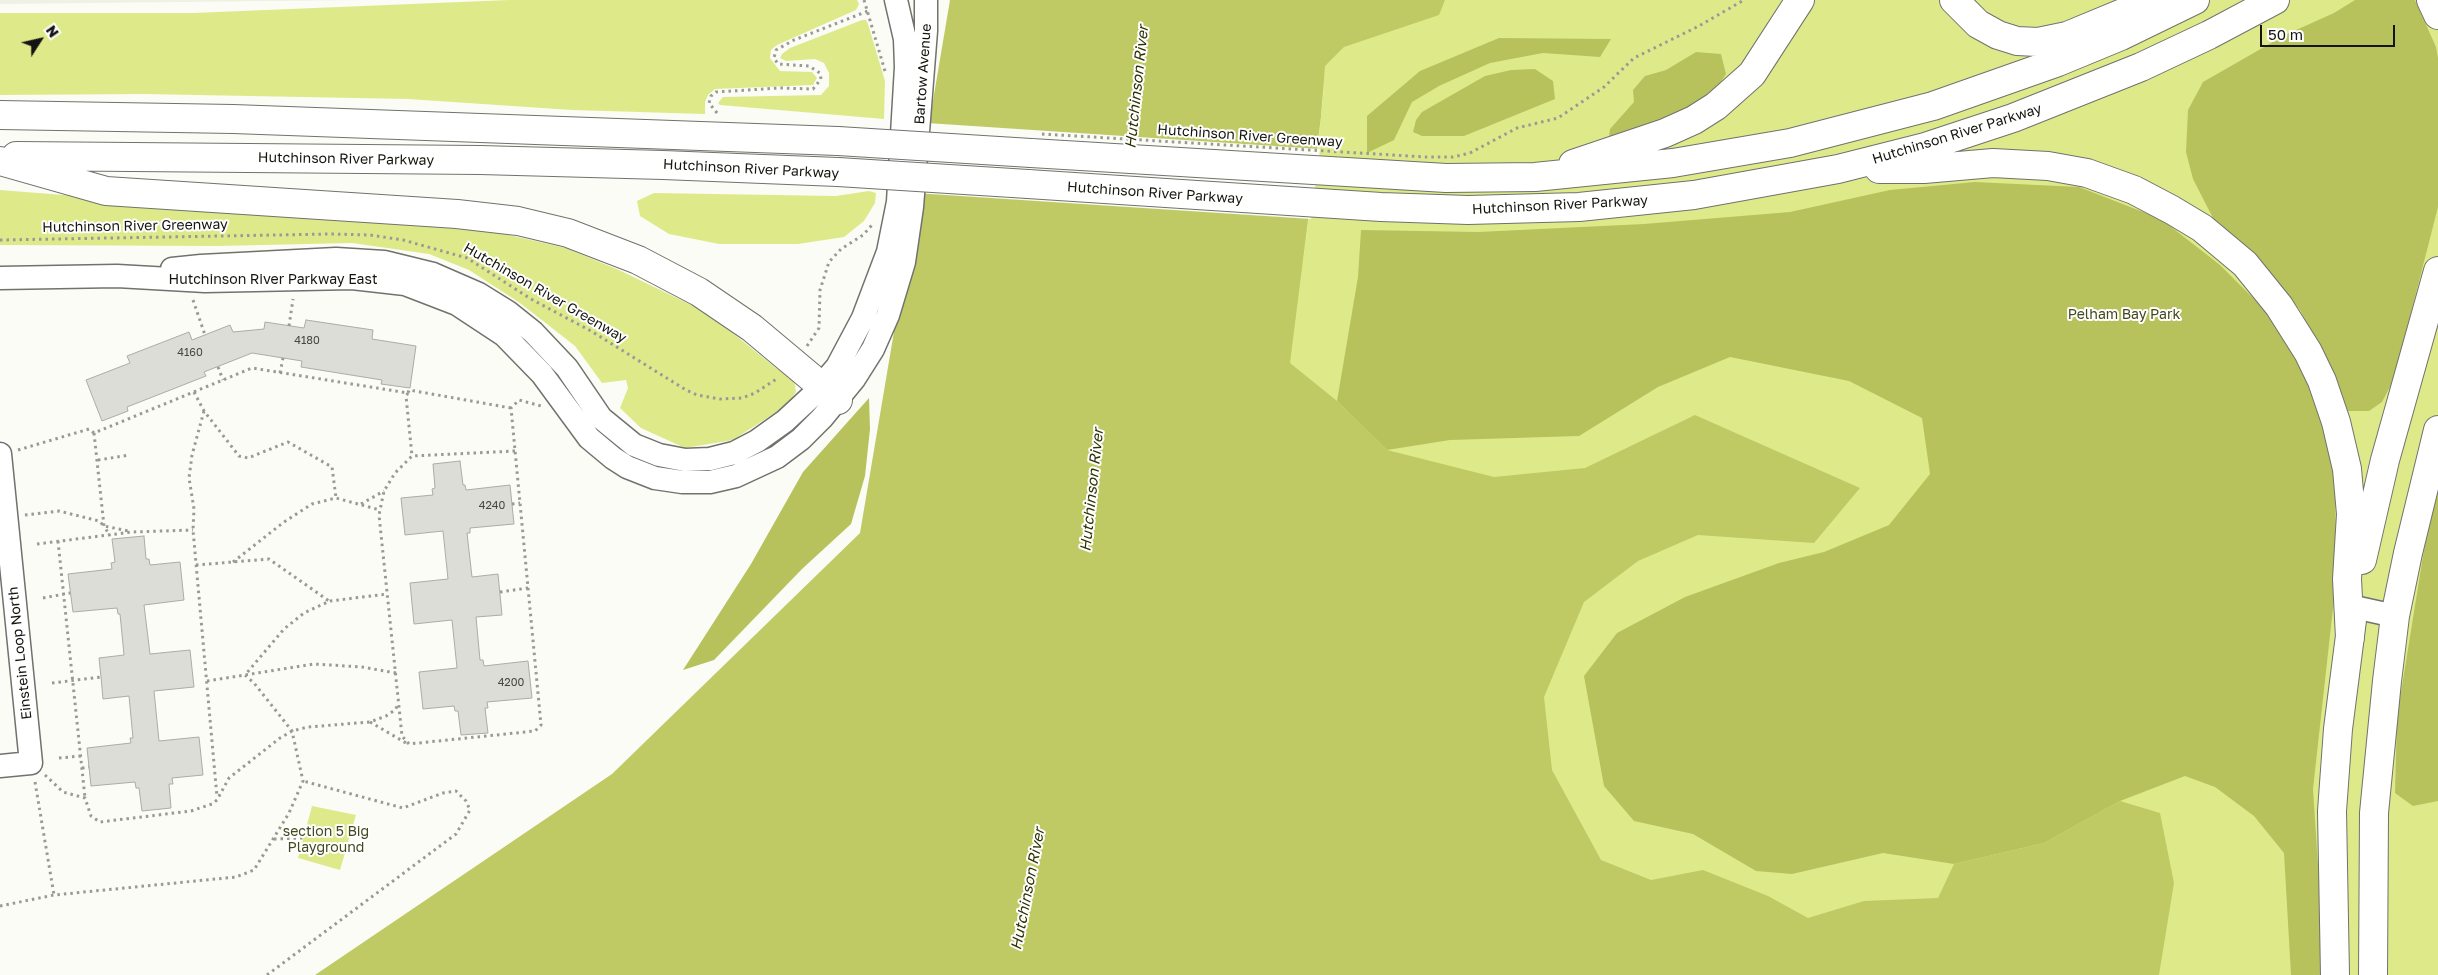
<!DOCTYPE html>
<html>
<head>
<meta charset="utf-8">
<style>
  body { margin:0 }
  #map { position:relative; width:2438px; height:975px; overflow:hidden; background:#fbfcf5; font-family:"Golos Text",sans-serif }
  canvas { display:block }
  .north { position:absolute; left:15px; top:15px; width:50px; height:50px; -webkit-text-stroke:4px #fffffe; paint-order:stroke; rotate:55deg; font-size:14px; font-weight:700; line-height:20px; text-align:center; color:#141412 }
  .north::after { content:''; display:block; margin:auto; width:18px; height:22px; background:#141412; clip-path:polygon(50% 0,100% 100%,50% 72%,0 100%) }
  .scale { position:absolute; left:2260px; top:25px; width:135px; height:22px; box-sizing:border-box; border:2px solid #141412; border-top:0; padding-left:6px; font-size:15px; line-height:18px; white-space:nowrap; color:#141412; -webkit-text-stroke:4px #fffffe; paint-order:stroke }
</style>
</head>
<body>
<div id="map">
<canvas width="2438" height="975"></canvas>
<div class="north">N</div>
<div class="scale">50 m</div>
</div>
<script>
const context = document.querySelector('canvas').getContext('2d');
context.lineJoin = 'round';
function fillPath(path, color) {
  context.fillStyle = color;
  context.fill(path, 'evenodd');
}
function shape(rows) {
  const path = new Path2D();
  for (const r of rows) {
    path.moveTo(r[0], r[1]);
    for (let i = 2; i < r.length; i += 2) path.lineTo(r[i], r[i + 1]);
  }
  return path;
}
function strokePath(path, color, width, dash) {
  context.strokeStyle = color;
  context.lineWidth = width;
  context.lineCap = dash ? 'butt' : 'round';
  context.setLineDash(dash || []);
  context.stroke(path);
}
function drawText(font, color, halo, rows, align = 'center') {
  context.font = font + ' "Golos Text",sans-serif';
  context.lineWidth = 4;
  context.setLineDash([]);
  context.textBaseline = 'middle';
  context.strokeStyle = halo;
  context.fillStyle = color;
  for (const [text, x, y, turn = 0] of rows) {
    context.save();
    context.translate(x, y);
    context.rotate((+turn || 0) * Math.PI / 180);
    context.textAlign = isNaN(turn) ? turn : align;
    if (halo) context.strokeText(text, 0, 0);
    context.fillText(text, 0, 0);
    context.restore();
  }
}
fillPath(shape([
  [0,0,363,0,0,4]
]), '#eff1e3');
fillPath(shape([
  [509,0,857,0,859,4,856,10,777,45,771,50,770,58,780,71,812,72,817,78,813,85,715,89,708,95,705,102,705,114,572,110,408,99,144,94,0,95,0,13,193,13],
  [1219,0,2438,0,2438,975,1157,975],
  [1324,85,1321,117,1302,270],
  [862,20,866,20,868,24,885,81,884,119,720,105,718,103,723,97,821,95,829,86,829,73,824,63,815,59,786,61,780,58,782,54,790,48],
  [0,190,394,221,500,233,566,248,619,270,708,313,776,368,794,380,796,392,787,405,733,440,685,448,641,428,620,408,628,388,626,380,602,383,575,346,520,303,469,270,429,254,352,243,217,246,0,245],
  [869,191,876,193,875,203,864,221,844,237,798,244,719,244,669,234,640,216,637,201,654,193,836,196],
  [312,806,356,815,340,870,298,858]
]), '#deea8a');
fillPath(shape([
  [2355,0,2415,0,2436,47,2438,58,2438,207,2394,379,2382,402,2369,411,2348,411,2326,360,2300,310,2260,259,2214,220,2193,179,2186,152,2188,110,2203,82,2285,35,2334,13],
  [1499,38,1611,39,1600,57,1543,53,1490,63,1439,86,1412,102,1394,140,1367,153,1367,116,1420,71],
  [1696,52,1721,54,1726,74,1715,91,1676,116,1618,139,1609,137,1610,129,1634,102,1633,90,1645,76,1666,70],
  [1535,69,1553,81,1555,99,1464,136,1422,136,1413,132,1416,120,1422,112,1485,76,1511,70],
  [1975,182,2079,187,2161,219,2220,265,2269,314,2310,377,2335,463,2336,581,2313,789,2325,975,2291,975,2284,853,2254,816,2215,787,2185,776,2120,801,2044,843,1954,864,1883,853,1792,874,1756,871,1693,834,1634,821,1604,786,1584,676,1617,633,1685,597,1779,563,1824,552,1889,525,1930,474,1922,418,1849,381,1730,357,1658,387,1579,436,1450,440,1387,450,1337,401,1358,277,1361,230,1478,232,1644,224,1790,212,1890,190],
  [869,398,870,429,865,476,851,524,802,569,714,660,683,670,751,564,803,472],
  [2438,487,2438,801,2413,806,2395,793,2397,717,2429,519]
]), '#b7c25c');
fillPath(shape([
  [950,0,1445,0,1439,15,1344,47,1325,66,1321,117,1290,363,1337,401,1387,450,1494,477,1585,468,1695,415,1860,488,1814,543,1698,535,1638,561,1584,602,1544,697,1552,770,1601,860,1651,880,1703,870,1768,896,1808,918,1864,901,1938,898,1954,864,2044,843,2120,801,2160,813,2174,883,2159,975,315,975,612,774,860,533]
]), '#bfca65');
fillPath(shape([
  [927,123,1320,149,1311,219,915,193]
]), '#fbfcf5');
const building = shape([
  [306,320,373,330,372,339,416,346,410,388,381,384,382,380,301,367,302,361,252,353,204,372,206,376,127,407,128,411,102,421,86,380,130,363,127,356,189,332,192,340,230,325,233,332,264,329,265,322,304,328,306,320],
  [460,461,463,485,465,485,466,490,510,485,514,524,470,528,470,533,467,533,472,577,498,574,502,615,476,617,480,660,483,660,484,666,528,661,532,698,487,702,488,708,485,708,488,733,461,735,458,711,455,711,454,706,423,709,419,672,457,668,452,620,414,624,410,583,448,579,443,531,405,535,401,498,433,495,432,489,435,488,433,464,460,461],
  [144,536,146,559,149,559,150,565,180,562,184,600,144,605,150,654,190,650,194,687,154,691,159,741,199,737,203,775,172,778,173,784,169,784,171,808,142,811,139,788,136,788,135,782,91,786,87,748,131,743,130,738,133,738,129,696,103,699,101,677,99,658,124,655,120,614,118,614,117,608,73,612,68,574,112,569,111,563,115,562,112,539,144,536]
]);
fillPath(building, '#dcddd7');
strokePath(building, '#abaca6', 1);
const minor = shape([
  [172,269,201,266,336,259,384,262,433,274,479,294,508,312,533,332,567,368,601,418,634,445,659,455,685,460,710,459,734,453,757,441,785,421,812,396,837,367,863,318,888,252,898,202,906,67,905,39,896,0],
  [0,278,117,276,205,281,352,278,405,284,457,304,504,335,542,374,589,438,613,458,627,467,655,478,682,482,710,482,736,476,777,457,801,439,822,418,854,379,873,349,888,315,904,262,912,207,926,31,926,0],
  [0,454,31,763,0,766],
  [2354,607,2395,616]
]);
const highway = shape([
  [1954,0,1978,24,1998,35,2017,41,2038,42,2067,36,2125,12,2166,3],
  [2431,0,2438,15],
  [0,115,233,119,838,141],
  [1031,153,1446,178,1535,177,1673,163,1790,143,1933,106,2058,62,2121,36,2195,0],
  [16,156,480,160,663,165,838,172],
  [0,161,106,191,457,214,518,221,568,233,638,260,699,292,752,328,838,400],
  [1573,164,1665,133,1694,120,1716,106,1752,74,1800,0],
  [1879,169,1924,169,1993,163,2048,166,2087,173,2134,190,2172,210,2202,228,2245,264,2279,306,2308,352,2322,381,2336,422,2347,469,2351,514,2347,579,2350,638],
  [1028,184,1381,207,1468,210,1579,207,1694,195,1838,169,1925,147,2013,118,2141,67,2209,35,2275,0],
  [2362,560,2385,460,2438,271],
  [2335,975,2332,811,2338,729,2352,620],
  [2373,975,2374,813,2387,681,2395,616,2408,553,2438,430]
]);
strokePath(minor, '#71726d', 25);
strokePath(highway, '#71726d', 30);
strokePath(shape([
  [864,0,885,71],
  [717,113,709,103,711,96,716,92,779,88,813,89,821,79,820,73,809,66,778,64,774,58,776,50,794,40,868,11],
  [1470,153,1517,128,1558,118,1604,87,1634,58,1697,27,1744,0],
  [0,240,331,234,370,235,403,240,467,258,531,299,591,331,686,390,697,395,720,399,742,398,755,393,778,378],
  [193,300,205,335],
  [289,326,293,299],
  [807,346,819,328,820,290,829,262,841,249,863,235,872,225],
  [218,367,223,380],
  [280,373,283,358],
  [194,392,204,411,239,456,248,458,288,442,332,467,336,498],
  [408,393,406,396,412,456],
  [204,411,192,455,189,478,194,509,193,530,217,797],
  [94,433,104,526,110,536],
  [18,450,89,429,94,433,252,368,408,393,409,390,511,408],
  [515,451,412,456,395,473,384,491,379,515,402,736,409,744,535,731,541,725,511,408,519,400,541,406],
  [98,460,130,455],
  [361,504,384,491],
  [512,504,520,503],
  [25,515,59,511,99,521,104,526,129,531],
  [58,541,85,798],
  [37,544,132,532,193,530],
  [233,562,284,522,312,504,336,498,380,510],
  [196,565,269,559,329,601],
  [500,592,528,588],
  [43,598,70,593],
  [207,681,314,664,362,667,396,673],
  [52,683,101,677],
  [370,722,406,743],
  [59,758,81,756],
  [82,768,89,767],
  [45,775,63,792,85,798,91,816,100,822,191,811,212,804,217,800,229,778,280,738,292,731,308,727,370,722,386,716,395,710,399,703],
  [35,782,54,895],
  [274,839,303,838],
  [0,906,54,895,236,877,254,870,289,813,303,781,292,731,254,683,245,675,284,629,304,613,330,601,387,594],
  [267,975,456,834,470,810,466,801,456,791,443,793,403,808,303,781]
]), '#999a95', 3, [2.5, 4]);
strokePath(minor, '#fff', 22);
strokePath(highway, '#fff', 28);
const highwayBridge = shape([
  [838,141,1031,153],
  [838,172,1028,184]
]);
strokePath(highwayBridge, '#71726d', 30, []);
strokePath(shape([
  [1042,134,1426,157,1453,157,1470,153]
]), '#999a95', 3, [2.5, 4]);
strokePath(highwayBridge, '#fff', 28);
drawText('11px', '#464643', null, [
  ["4180",307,341],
  ["4160",190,353],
  ["4240",492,506],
  ["4200",511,683]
]);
drawText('14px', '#141412', '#fffffe', [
  ["Bartow Avenue",923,74,-86],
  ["Hutchinson River Parkway",1957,134,-17],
  ["Hutchinson River Greenway",1250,136,4],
  ["Hutchinson River Parkway",346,159,1],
  ["Hutchinson River Parkway",751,169,3],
  ["Hutchinson River Parkway",1155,193,4],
  ["Hutchinson River Parkway",1560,205,-3],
  ["Hutchinson River Greenway",135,226,-1],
  ["Hutchinson River Parkway East",273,280],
  ["Hutchinson River Greenway",545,293,30],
  ["Einstein Loop North",20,653,-96]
]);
drawText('14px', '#43481e', '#fffffe', [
  ["Pelham Bay Park",2124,315],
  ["section 5 Big",326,832],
  ["Playground",326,848]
]);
drawText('italic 15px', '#2e3105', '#fffffe', [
  ["Hutchinson River",1137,87,-84],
  ["Hutchinson River",1092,490,-84],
  ["Hutchinson River",1028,889,-79]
]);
</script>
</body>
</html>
